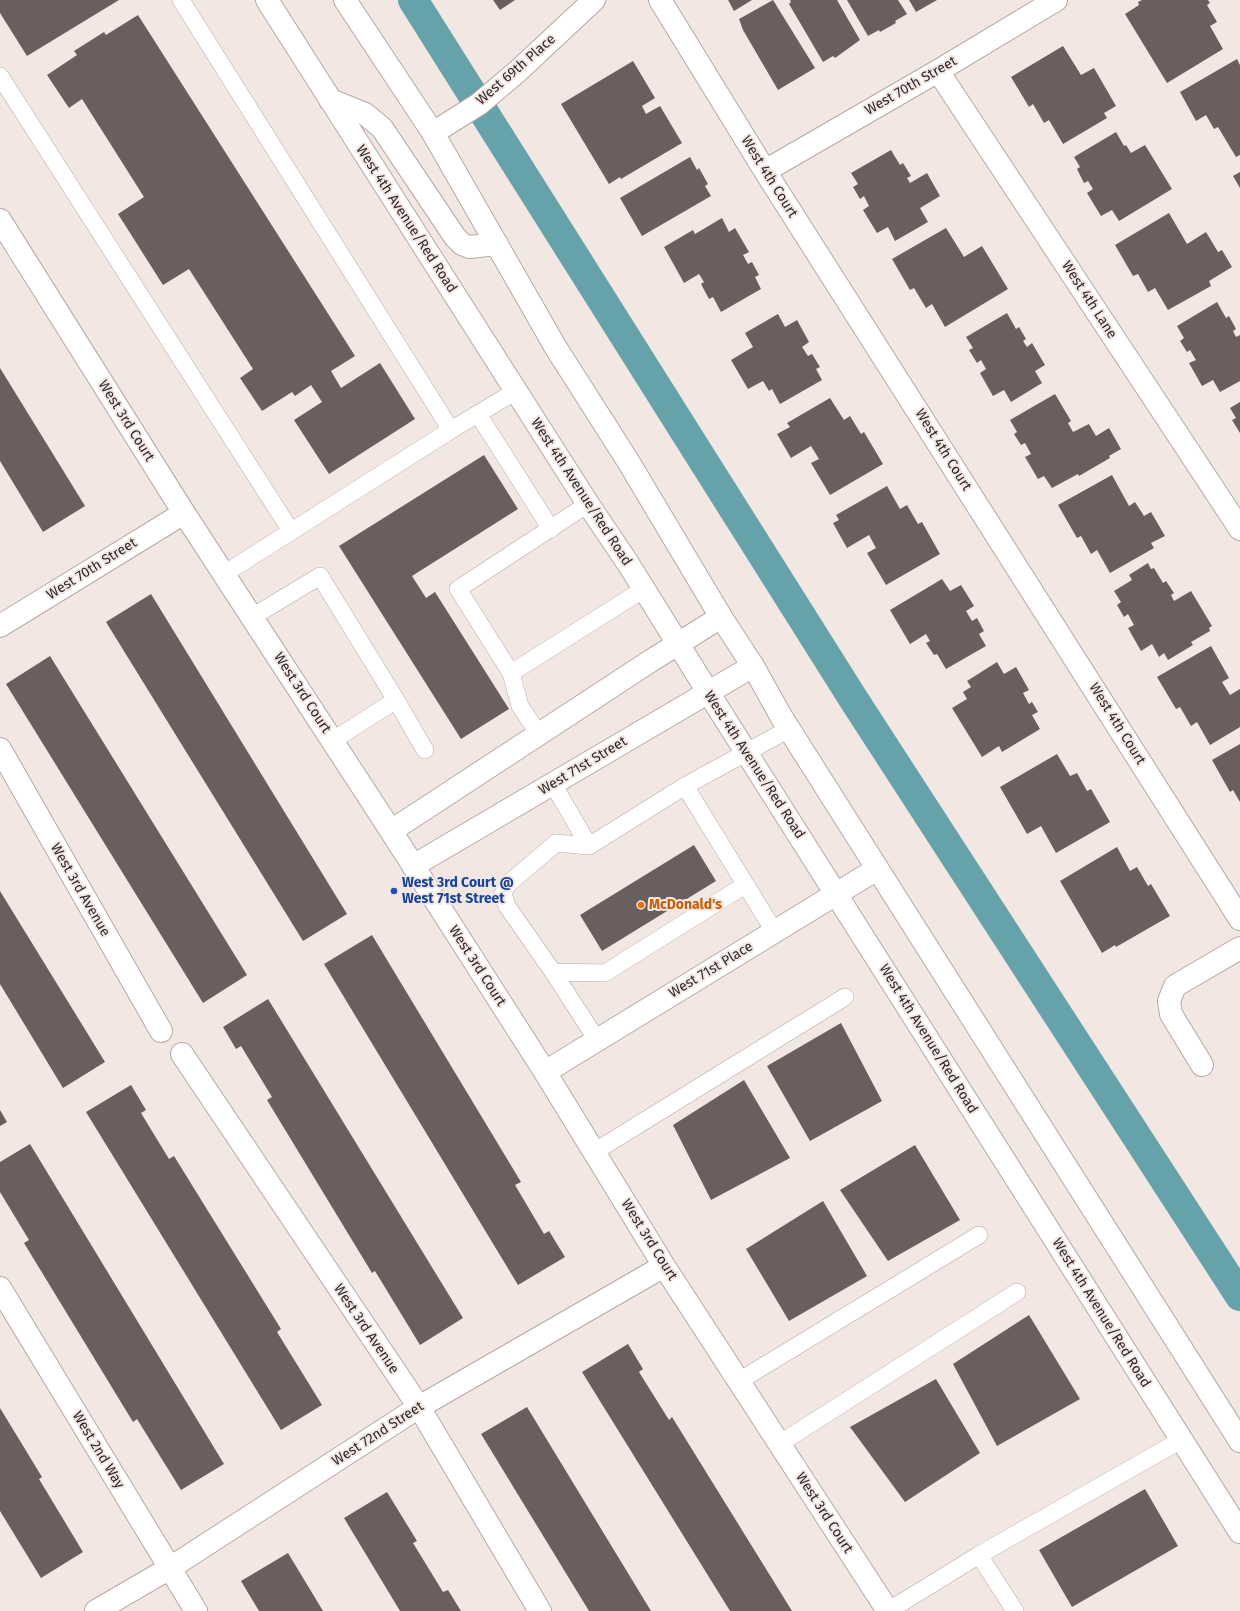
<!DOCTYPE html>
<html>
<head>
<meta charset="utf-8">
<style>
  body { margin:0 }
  canvas { display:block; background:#f3e7e3 }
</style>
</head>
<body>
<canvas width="1240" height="1611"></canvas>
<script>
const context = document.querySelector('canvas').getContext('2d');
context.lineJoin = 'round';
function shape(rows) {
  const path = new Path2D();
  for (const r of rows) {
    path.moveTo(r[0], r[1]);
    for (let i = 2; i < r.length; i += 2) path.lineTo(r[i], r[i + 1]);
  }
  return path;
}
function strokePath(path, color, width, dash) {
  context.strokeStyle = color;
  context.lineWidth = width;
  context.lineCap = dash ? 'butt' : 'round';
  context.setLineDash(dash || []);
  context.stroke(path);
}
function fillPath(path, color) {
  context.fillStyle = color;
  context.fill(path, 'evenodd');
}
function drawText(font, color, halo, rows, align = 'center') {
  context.font = font + ' "Fira Sans",sans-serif';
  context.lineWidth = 4;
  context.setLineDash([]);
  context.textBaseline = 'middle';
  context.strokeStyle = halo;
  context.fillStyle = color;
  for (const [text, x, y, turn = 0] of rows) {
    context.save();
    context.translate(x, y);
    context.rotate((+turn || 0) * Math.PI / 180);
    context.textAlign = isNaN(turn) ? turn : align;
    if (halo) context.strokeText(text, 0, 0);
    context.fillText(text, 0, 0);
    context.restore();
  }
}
strokePath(shape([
  [413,0,854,700,1240,1296]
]), '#65a2a9', 30);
fillPath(shape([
  [0,0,119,0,27,56,0,13],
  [493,0,515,0,500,10],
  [728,0,752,0,734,11],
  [773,0,815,68,778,90,743,30,739,19],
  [790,0,837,0,860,40,835,58,833,56,823,62,789,4,791,2],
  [847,0,898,0,907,14,895,21,896,23,880,32,879,30,868,36],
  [909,0,937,0,916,12],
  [1142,0,1208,0,1210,3,1207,5,1217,22,1210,26,1223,49,1167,83,1125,14,1139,5,1138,2],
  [138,15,355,356,331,371,341,388,380,363,415,419,329,474,294,420,322,402,311,385,295,396,292,392,262,411,240,378,253,369,189,269,163,285,118,214,144,197,82,99,69,108,47,75,77,55,74,51,104,32,106,35],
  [1063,46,1081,75,1094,68,1116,106,1104,113,1107,118,1063,144,1049,120,1044,123,1033,104,1029,107,1011,77],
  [1237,59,1240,65,1240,155,1236,157,1218,127,1214,129,1206,115,1196,121,1180,92],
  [633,61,655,98,642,106,646,114,660,106,682,143,621,179,620,177,609,184,561,104],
  [1116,132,1124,146,1126,145,1131,153,1145,145,1172,189,1119,221,1112,210,1101,216,1087,193,1093,189,1088,181,1084,183,1077,169,1080,167,1074,157],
  [891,150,900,165,903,163,911,176,907,178,910,183,927,173,940,196,920,208,928,222,895,241,888,227,877,233,863,210,869,206,864,196,860,199,853,187,858,184,851,173],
  [690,157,697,170,699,168,708,184,705,186,711,196,642,236,620,198],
  [1240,172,1240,188,1233,176],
  [1169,213,1187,244,1206,232,1218,252,1222,250,1232,267,1209,281,1211,286,1168,310,1155,288,1148,292,1138,274,1133,276,1115,245],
  [722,218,729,232,735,228,749,252,743,255,748,264,752,262,759,275,755,277,761,289,721,312,713,297,709,299,701,284,704,282,699,274,684,283,664,247,693,230,695,234],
  [946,228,964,257,982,246,1008,289,945,327,932,304,926,308,914,288,910,290,892,259],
  [1217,302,1226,318,1229,316,1236,329,1233,331,1236,337,1240,335,1240,381,1220,392,1213,380,1202,386,1189,363,1196,360,1190,350,1187,352,1180,341,1184,338,1177,326],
  [1007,313,1016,329,1019,327,1026,339,1023,341,1027,347,1032,343,1045,365,1035,371,1042,383,1011,402,1004,390,993,396,980,373,986,369,981,360,977,363,969,350,973,348,966,337],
  [778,314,785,327,797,320,809,342,802,347,808,356,812,354,820,367,816,369,822,380,780,404,772,389,769,391,763,381,748,389,731,360,753,347,745,333],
  [0,368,85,506,43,532,0,461],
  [1055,394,1071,421,1068,423,1073,432,1089,424,1096,436,1109,428,1121,449,1109,456,1110,458,1079,476,1078,474,1052,488,1044,476,1038,479,1025,457,1031,454,1025,443,1021,445,1014,434,1017,432,1010,420],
  [830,398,844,420,850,416,861,434,864,432,883,464,830,495,811,463,819,459,811,446,791,458,777,434,790,427,787,423],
  [1240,402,1240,433,1232,420,1236,418,1230,408],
  [484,455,518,509,412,576,426,598,435,592,509,709,461,739,339,546],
  [1112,475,1129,506,1135,502,1144,516,1151,512,1165,536,1151,543,1154,548,1110,573,1097,550,1091,554,1081,536,1077,538,1058,505],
  [887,486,900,509,907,505,918,524,922,522,940,554,886,585,867,553,876,548,869,535,847,548,833,523,839,520,836,515],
  [1148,563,1151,569,1154,568,1163,583,1166,581,1174,593,1171,595,1174,601,1191,591,1212,626,1209,628,1210,631,1191,642,1193,645,1168,660,1164,653,1159,657,1152,644,1141,651,1128,628,1134,625,1128,614,1124,617,1117,605,1121,602,1114,591,1132,580,1129,575],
  [942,579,950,591,961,585,974,606,966,611,972,621,977,618,984,631,979,634,986,646,946,669,937,654,934,655,926,643,930,641,926,634,910,644,890,610],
  [151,594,347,914,303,941,106,622],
  [1211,646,1229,678,1222,682,1230,695,1240,689,1240,727,1210,745,1197,722,1191,726,1180,707,1176,709,1157,677],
  [50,656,247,975,203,1003,6,684],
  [997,662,1004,674,1016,667,1029,690,1023,693,1029,704,1032,702,1038,712,1032,715,1040,729,1002,752,999,746,982,757,952,708,967,699,963,692,971,687,967,681],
  [1240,744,1240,802,1233,790,1230,792,1212,760],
  [1057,754,1070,776,1077,773,1087,791,1091,789,1110,822,1056,853,1041,826,1027,834,1000,787],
  [694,845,716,881,602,951,580,915],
  [1117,847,1130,871,1137,867,1148,886,1151,884,1170,916,1116,947,1115,945,1102,953,1060,881],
  [0,891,105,1062,63,1088,0,984],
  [372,935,521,1182,515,1185,544,1234,549,1231,565,1257,518,1285,324,964],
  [268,999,463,1318,420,1345,375,1271,372,1273,267,1100,272,1097,241,1046,236,1049,223,1027],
  [841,1023,882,1101,810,1141,767,1066],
  [744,1080,790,1158,711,1200,673,1125],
  [131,1085,146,1110,141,1113,169,1159,174,1156,281,1329,277,1332,322,1405,281,1430,86,1112],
  [0,1110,7,1122,0,1126],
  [30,1144,224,1464,181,1490,137,1419,133,1422,24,1243,29,1240,0,1192,0,1162],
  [915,1145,960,1220,888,1261,840,1190],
  [823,1201,867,1276,789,1321,746,1249],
  [1029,1315,1080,1399,997,1446,953,1364],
  [628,1344,643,1369,639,1372,669,1420,672,1417,792,1611,730,1611,582,1372],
  [936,1379,980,1453,905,1502,850,1427],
  [527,1407,651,1611,589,1611,481,1434],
  [0,1408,42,1477,39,1479,83,1552,41,1578,0,1511],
  [1145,1489,1178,1546,1072,1607,1039,1550],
  [387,1492,417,1541,413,1543,443,1592,448,1590,461,1611,400,1611,344,1518],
  [288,1553,323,1611,259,1611,241,1581]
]), '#6a5f5e');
const service = shape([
  [181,0,451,430],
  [0,76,291,531],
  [478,414,551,529],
  [224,574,451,430,516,391],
  [252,617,320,576,396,700],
  [511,673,644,589],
  [539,734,520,706,511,673,458,589,588,504],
  [332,741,396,700,425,750],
  [553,784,589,846],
  [685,786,774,931],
  [553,972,605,973,745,885],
  [597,1040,553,972,507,906,503,894,507,885,556,843,589,846,685,786,789,729],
  [594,1152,845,997],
  [739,1381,979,1235],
  [779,1444,1017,1292],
  [979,1555,1015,1611],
  [888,1611,979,1555,1181,1440]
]);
const minor = shape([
  [660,0,765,171,1240,919],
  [938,71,1240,529],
  [433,133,479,104,518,71,594,0],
  [765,171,938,71,1056,0],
  [0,220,184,513,391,831,545,1072,664,1266,888,1611],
  [0,626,184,513],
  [0,749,161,1031],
  [391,831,652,660,721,617],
  [413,866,753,666],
  [182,1054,419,1407,540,1611],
  [1202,1065,1171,1014,1169,1001,1175,986,1240,948],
  [545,1072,877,869],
  [0,1288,196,1611],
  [96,1611,170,1568,419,1407,664,1266]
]);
const primary = shape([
  [267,0,588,504,629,565,708,692,1240,1532],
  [345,0,433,133,556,348,628,461,721,617,753,666,782,718,1240,1441],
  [330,100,365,114,382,128,455,237,462,244,469,247,497,244]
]);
strokePath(service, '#b5a9a5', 18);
strokePath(minor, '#b5a9a5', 24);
strokePath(primary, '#b5a9a5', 24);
strokePath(service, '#fff', 17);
strokePath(minor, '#fff', 22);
strokePath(primary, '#fff', 22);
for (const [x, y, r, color] of [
  [394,891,4,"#1a4fb4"],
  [641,905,4,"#e8710a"]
]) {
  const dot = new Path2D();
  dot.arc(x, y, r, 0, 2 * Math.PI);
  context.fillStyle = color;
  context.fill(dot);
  strokePath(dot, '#f3e7e3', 1.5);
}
drawText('14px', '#2c2726', '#f3e7e3', [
  ["West 69th Place",516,70,-41],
  ["West 70th Street",911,86,-30],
  ["West 4th Court",769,177,58],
  ["West 4th Avenue/Red Road",406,219,57],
  ["West 4th Lane",1089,300,57],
  ["West 3rd Court",126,421,58],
  ["West 4th Court",943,450,58],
  ["West 4th Avenue/Red Road",581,492,57],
  ["West 70th Street",92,569,-32],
  ["West 3rd Court",302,693,57],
  ["West 4th Court",1117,724,58],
  ["West 4th Avenue/Red Road",754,765,57],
  ["West 71st Street",583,766,-31],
  ["West 3rd Avenue",80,890,60],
  ["West 3rd Court",477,966,57],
  ["West 71st Place",711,970,-31],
  ["West 4th Avenue/Red Road",928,1039,58],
  ["West 3rd Court",649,1240,58],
  ["West 4th Avenue/Red Road",1101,1313,58],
  ["West 3rd Avenue",366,1329,56],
  ["West 72nd Street",378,1434,-33],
  ["West 2nd Way",98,1450,59],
  ["West 3rd Court",824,1513,57]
]);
drawText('bold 14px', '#164399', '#f3e7e3', [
  ["West 3rd Court @",402,883],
  ["West 71st Street",402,899]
], 'left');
drawText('bold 14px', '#c56008', '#f3e7e3', [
  ["McDonald's",649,905]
], 'left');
</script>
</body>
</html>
